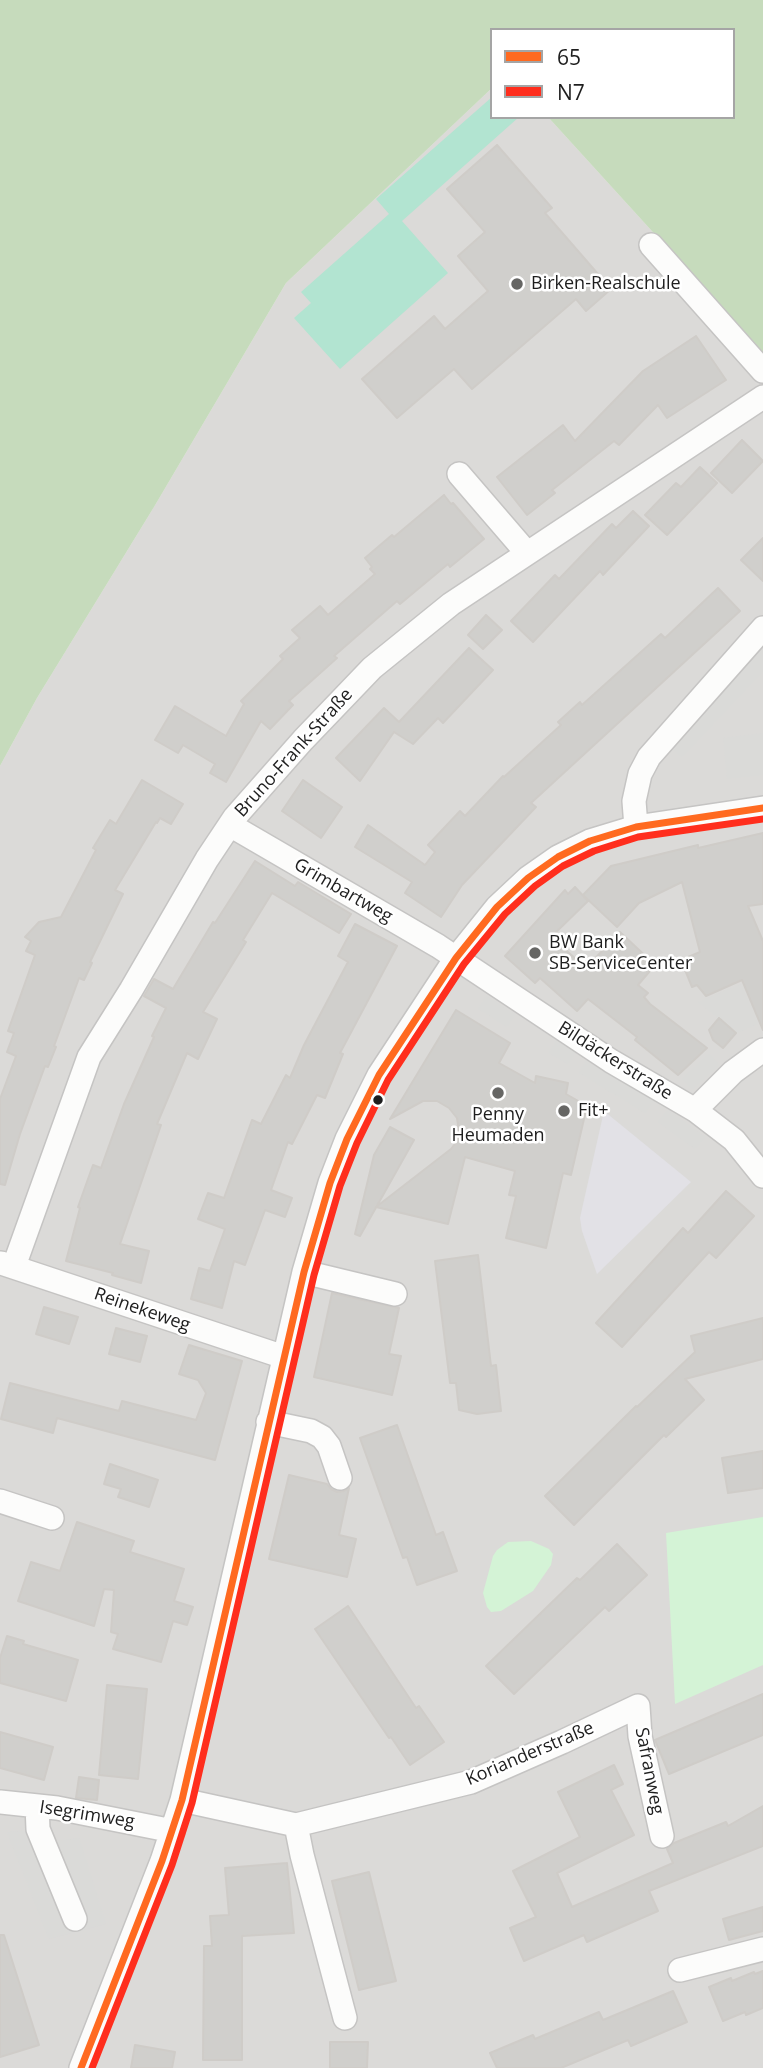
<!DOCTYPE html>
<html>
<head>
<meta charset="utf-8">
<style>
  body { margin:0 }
  #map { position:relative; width:763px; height:2068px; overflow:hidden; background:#ecebe7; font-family:"Open Sans",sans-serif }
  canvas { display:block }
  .legend { position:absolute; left:490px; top:28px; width:245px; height:91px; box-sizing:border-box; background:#fff; border:2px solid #a5a5a5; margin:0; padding:9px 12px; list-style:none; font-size:21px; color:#1e1e1e }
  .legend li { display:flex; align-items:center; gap:14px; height:35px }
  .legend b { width:35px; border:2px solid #a5a5a5 }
</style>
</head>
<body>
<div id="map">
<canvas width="763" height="2068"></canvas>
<ul class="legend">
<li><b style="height:9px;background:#ff6a20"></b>65</li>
<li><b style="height:9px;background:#ff2e1d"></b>N7</li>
</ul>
</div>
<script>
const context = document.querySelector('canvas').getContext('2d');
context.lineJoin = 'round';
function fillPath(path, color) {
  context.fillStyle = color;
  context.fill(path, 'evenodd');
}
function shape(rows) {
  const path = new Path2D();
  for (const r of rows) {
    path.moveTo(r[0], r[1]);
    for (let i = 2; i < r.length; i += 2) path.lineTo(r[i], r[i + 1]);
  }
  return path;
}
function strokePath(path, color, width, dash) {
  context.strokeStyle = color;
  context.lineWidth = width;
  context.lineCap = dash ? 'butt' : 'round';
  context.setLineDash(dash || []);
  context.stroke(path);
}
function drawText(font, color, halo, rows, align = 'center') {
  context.font = font + ' "Open Sans",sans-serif';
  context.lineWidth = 5;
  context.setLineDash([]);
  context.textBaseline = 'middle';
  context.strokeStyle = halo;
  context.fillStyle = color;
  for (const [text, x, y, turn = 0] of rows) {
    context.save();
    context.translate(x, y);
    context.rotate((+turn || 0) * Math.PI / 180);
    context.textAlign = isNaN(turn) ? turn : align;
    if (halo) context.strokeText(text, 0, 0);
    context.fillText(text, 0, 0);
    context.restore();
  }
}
fillPath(shape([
  [492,88,492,117,548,117,763,353,763,2068,0,2068,0,766,37,698,154,507,286,283]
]), '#dbdad8');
fillPath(shape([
  [763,646,763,671,682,757,670,746],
  [763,733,763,775,727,779,723,738],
  [741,984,760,1023,738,1033,698,1002],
  [486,996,515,1014,507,1027,478,1009],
  [557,1040,576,1052,568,1064,549,1053],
  [709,1054,719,1065,692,1089,682,1079],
  [587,1059,654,1100,645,1113,579,1073],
  [668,1110,705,1137,695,1149,658,1122],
  [50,1828,54,1841,79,1838,106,1924,49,1939,7,1832]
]), '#dadad8');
fillPath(shape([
  [0,0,763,0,763,353,548,117,733,117,733,30,492,30,492,88,286,283,154,507,37,698,0,766]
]), '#c6dbbc');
fillPath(shape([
  [763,1517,763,1665,675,1704,666,1533],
  [531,1541,549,1549,553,1554,551,1565,533,1591,501,1611,491,1612,487,1607,483,1593,493,1556,497,1550,508,1542]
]), '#d4f3d6');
fillPath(shape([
  [492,97,492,117,519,117,402,221,448,273,340,369,294,318,311,303,301,292,389,214,376,199]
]), '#b2e4d1');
fillPath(shape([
  [604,1111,691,1182,597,1274,582,1231,580,1218]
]), '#e2e1e6');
const building = shape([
  [497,145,552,208,545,213,611,289,586,311,576,299,472,389,454,369,397,418,362,379,434,316,445,329,488,291,458,256,485,232,447,189,497,145],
  [696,336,726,380,667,418,658,405,619,445,614,441,552,490,555,493,527,515,497,477,563,425,575,441,643,371,696,336],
  [742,440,763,461,732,493,711,473,742,440],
  [700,467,717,483,667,535,645,515,676,483,681,487,700,467],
  [444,495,451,504,453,503,484,539,450,567,448,564,400,604,397,601,334,656,337,658,289,701,293,705,270,729,261,721,226,782,210,773,215,764,183,745,178,753,155,740,175,706,226,736,244,704,241,701,283,659,280,656,300,638,292,630,320,606,328,615,375,574,370,569,372,567,365,558,392,535,394,537,444,495],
  [633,511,649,526,603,575,600,571,533,642,511,621,555,575,559,579,612,524,616,528,633,511],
  [763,538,763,581,741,560,763,538],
  [718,588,740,611,531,803,536,807,462,885,441,917,405,893,412,882,355,847,368,825,425,865,435,852,428,845,460,811,465,816,503,776,504,777,561,725,558,722,580,702,582,705,661,634,665,638,718,588],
  [486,615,502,630,483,649,468,635,486,615],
  [469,648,493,670,443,723,438,718,413,744,394,732,360,781,336,758,384,708,399,722,469,648],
  [142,780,183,804,171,824,160,818,157,823,156,822,115,890,123,894,90,962,92,963,84,980,79,978,54,1046,56,1047,48,1067,45,1066,20,1134,5,1185,0,1184,0,1099,16,1056,7,1052,14,1033,8,1031,35,955,26,951,31,941,25,937,39,922,61,917,96,850,93,848,110,820,116,824,142,780],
  [303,780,342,807,321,838,282,811,303,780],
  [763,833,763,904,748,906,763,941,763,1030,742,980,706,996,697,985,692,987,681,960,700,952,682,882,639,903,617,927,583,895,611,866,698,845,698,848,763,833],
  [255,861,295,886,298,882,351,914,339,933,272,893,243,940,246,942,203,1012,217,1019,198,1059,187,1053,157,1124,161,1125,120,1244,149,1251,141,1283,112,1275,113,1273,66,1261,80,1208,78,1207,93,1165,101,1168,124,1104,154,1037,152,1036,166,1008,144,996,154,979,173,989,213,922,215,923,255,861],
  [575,887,588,901,551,937,586,968,620,932,655,965,638,985,648,993,644,997,650,1004,707,1048,678,1075,635,1040,637,1037,588,999,577,1011,540,978,535,983,505,956,565,890,568,894,575,887],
  [355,924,397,946,340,1053,343,1054,325,1098,317,1095,292,1144,288,1142,271,1190,292,1198,285,1217,265,1210,245,1265,234,1261,222,1308,191,1299,199,1268,210,1271,225,1229,198,1219,208,1193,224,1198,252,1120,261,1124,286,1075,290,1078,304,1045,348,962,338,956,355,924],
  [456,1010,510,1043,499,1063,535,1083,536,1076,568,1083,566,1094,587,1106,571,1175,563,1173,546,1248,506,1238,516,1196,509,1195,515,1171,465,1157,448,1224,376,1207,451,1149,457,1141,459,1131,457,1118,449,1108,437,1101,423,1101,390,1119,456,1010],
  [719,1018,736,1033,723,1048,713,1040,709,1030,719,1018],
  [390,1127,414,1140,360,1236,355,1234,374,1155,390,1127],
  [726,1191,754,1216,716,1258,709,1252,622,1347,596,1323,683,1228,688,1233,726,1191],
  [478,1255,491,1366,496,1365,501,1411,477,1414,459,1410,456,1383,450,1383,435,1261,478,1255],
  [332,1293,399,1308,389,1354,401,1356,392,1395,314,1377,332,1293],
  [44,1307,78,1317,69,1344,36,1334,44,1307],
  [763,1318,763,1359,685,1379,704,1400,666,1437,664,1435,574,1525,545,1496,636,1406,637,1407,695,1352,691,1336,763,1318],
  [116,1328,147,1336,140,1362,109,1354,116,1328],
  [189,1345,242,1361,215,1460,57,1418,53,1433,1,1419,10,1383,119,1411,122,1401,196,1420,206,1393,198,1380,179,1374,189,1345],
  [397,1425,436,1535,443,1532,457,1571,417,1585,407,1557,403,1558,360,1438,397,1425],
  [763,1451,763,1488,728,1493,722,1458,763,1451],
  [110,1464,158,1480,149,1507,118,1497,121,1489,104,1484,110,1464],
  [289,1475,327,1484,331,1489,337,1492,344,1491,349,1488,339,1535,356,1539,347,1577,269,1559,289,1475],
  [77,1522,134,1541,130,1552,184,1569,174,1601,193,1607,187,1625,173,1621,161,1662,113,1649,118,1634,111,1632,114,1590,104,1589,94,1626,18,1601,31,1562,60,1571,77,1522],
  [617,1544,647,1575,609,1611,605,1607,514,1694,486,1666,577,1578,580,1580,617,1544],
  [348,1606,416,1708,419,1706,444,1742,410,1765,391,1737,389,1738,315,1629,348,1606],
  [7,1636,24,1641,23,1644,78,1660,66,1701,0,1683,0,1658,7,1636],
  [107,1685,147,1689,138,1779,99,1775,107,1685],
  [763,1694,763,1735,669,1774,655,1740,763,1694],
  [0,1732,53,1747,44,1780,0,1768,0,1732],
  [614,1765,623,1784,611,1790,634,1835,557,1873,572,1907,673,1863,667,1849,674,1843,726,1822,728,1826,763,1806,763,1846,649,1891,658,1911,587,1942,584,1935,524,1961,510,1928,536,1917,513,1871,580,1837,558,1792,614,1765],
  [79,1777,99,1780,97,1800,76,1798,79,1777],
  [287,1863,294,1933,242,1936,242,2060,203,2060,204,1946,212,1946,210,1916,229,1915,225,1868,287,1863],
  [369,1872,396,1981,359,1990,332,1881,369,1872],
  [763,1907,763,1931,729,1940,723,1919,763,1907],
  [0,1935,4,1935,39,2045,0,2057,0,1935],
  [763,1971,763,2008,746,2015,745,2012,723,2021,709,1987,731,1978,732,1981,754,1972,755,1974,763,1971],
  [673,1991,687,2022,631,2046,628,2040,561,2068,497,2068,490,2053,533,2035,535,2039,599,2012,603,2020,673,1991],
  [330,2042,368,2042,367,2068,330,2068,330,2042],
  [135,2045,175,2052,172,2068,131,2068,135,2045]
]);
fillPath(building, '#d0cfcc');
strokePath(building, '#cfccc8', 2);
const minor = shape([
  [651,245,763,371],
  [459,474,527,553],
  [230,825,438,946,611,1061,695,1110,734,1140,763,1176],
  [636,827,634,801,640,774,649,757,763,628],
  [695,1110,733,1072,763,1050],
  [1,1263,284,1357],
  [14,1266,89,1057,131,990,207,859,235,817,303,740,372,668,451,604,763,397],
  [304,1272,395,1294],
  [268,1422,311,1431,322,1437,329,1446,340,1478],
  [0,1501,52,1518],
  [182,1800,296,1825,471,1782,562,1742,638,1706,640,1736,662,1836],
  [0,1802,57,1808,173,1831],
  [37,1806,38,1829,75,1919],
  [296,1825,302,1855,345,2018],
  [680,1970,763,1949],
  [81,2068,162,1861,182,1800,304,1272,330,1183,347,1139,379,1075,456,958,497,907,528,878,558,857,590,841,636,827,763,808]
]);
strokePath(minor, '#c5c4c3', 26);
strokePath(minor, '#fcfcfb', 23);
strokePath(shape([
  [81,2068,162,1861,182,1800,304,1272,330,1183,347,1139,379,1075,456,958,497,907,528,878,558,857,590,841,636,827,763,808]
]), '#ff6a20', 7);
strokePath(shape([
  [92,2068,172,1865,192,1803,314,1275,340,1186,357,1143,388,1080,464,964,505,914,535,886,563,866,594,851,638,837,763,819]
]), '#ff2e1d', 7);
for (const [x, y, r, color] of [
  [517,284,7,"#666664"],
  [535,953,7,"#666664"],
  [498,1093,7,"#666664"],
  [378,1100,6,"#1e1e1e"],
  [564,1111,7,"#666664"]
]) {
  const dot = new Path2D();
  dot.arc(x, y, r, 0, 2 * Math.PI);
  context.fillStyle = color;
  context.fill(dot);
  strokePath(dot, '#fff', 2.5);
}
drawText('18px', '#1e1e1e', '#fff', [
  ["Birken-Realschule",531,284],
  ["BW Bank",549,943],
  ["SB-ServiceCenter",549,964],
  ["Fit+",578,1111],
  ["Penny",498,1115,"center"],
  ["Heumaden",498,1136,"center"]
], 'left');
drawText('18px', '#1e1e1e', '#fff', [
  ["Bruno-Frank-Straße",294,753,-48],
  ["Grimbartweg",343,891,30],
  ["Bildäckerstraße",615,1061,32],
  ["Reinekeweg",142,1310,19],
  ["Korianderstraße",530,1754,-23],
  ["Safranweg",649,1771,79],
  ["Isegrimweg",87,1815,9]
]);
</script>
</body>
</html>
